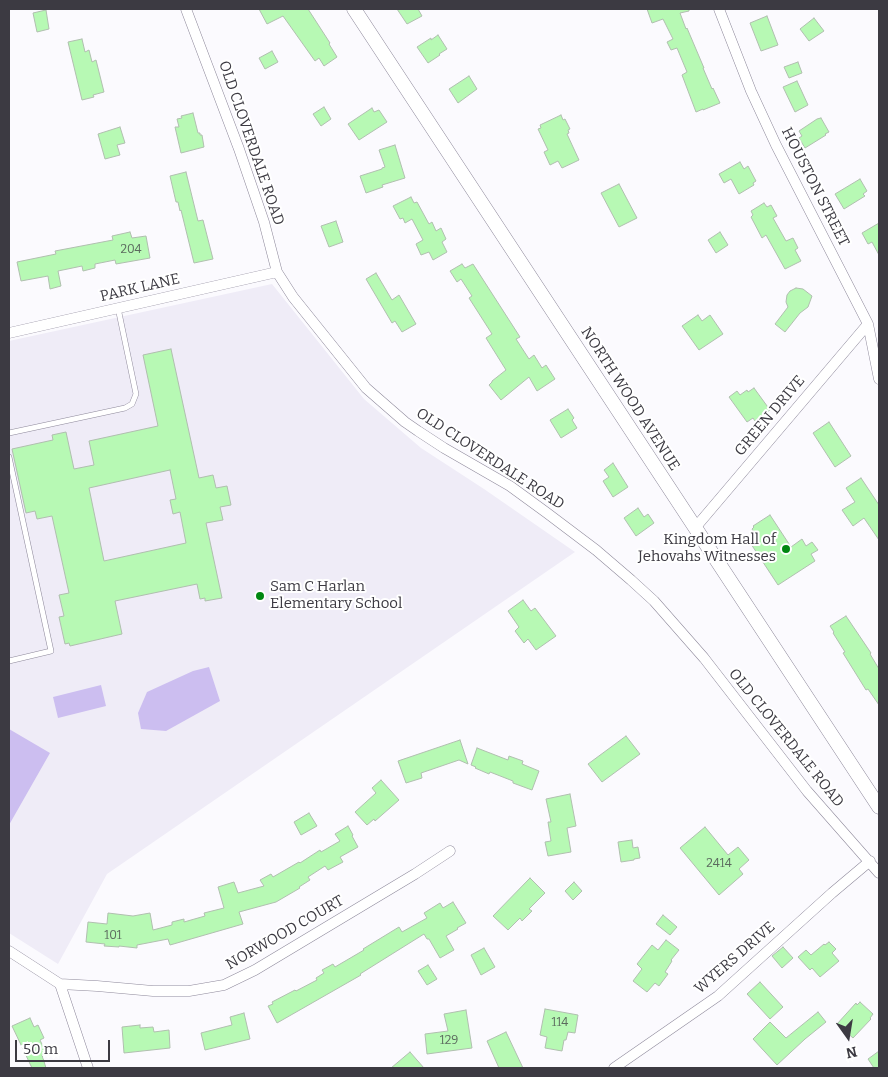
<!DOCTYPE html>
<html>
<head>
<meta charset="utf-8">
<style>
  body { margin:0 }
  #map { position:relative; width:888px; height:1077px; overflow:hidden; background:#fbfafe; font-family:Bitter,serif }
  canvas { display:block }
  .frame { position:absolute; inset:0; border:10px solid #3c3a42; pointer-events:none }
  .north { position:absolute; left:823px; top:1012px; width:50px; height:50px; -webkit-text-stroke:4px #fff; paint-order:stroke; rotate:167deg; font-size:14px; font-weight:700; line-height:20px; text-align:center; color:#3c3a42 }
  .north::after { content:''; display:block; margin:auto; width:18px; height:22px; background:#3c3a42; clip-path:polygon(50% 0,100% 100%,50% 72%,0 100%) }
  .scale { position:absolute; left:15px; top:1040px; width:95px; height:22px; box-sizing:border-box; border:2px solid #3c3a42; border-top:0; padding-left:6px; font-size:15px; line-height:18px; white-space:nowrap; color:#3c3a42; -webkit-text-stroke:4px #fff; paint-order:stroke }
</style>
</head>
<body>
<div id="map">
<canvas width="888" height="1077"></canvas>
<div class="frame"></div>
<div class="north">N</div>
<div class="scale">50 m</div>
</div>
<script>
const context = document.querySelector('canvas').getContext('2d');
context.lineJoin = 'round';
function fillPath(path, color) {
  context.fillStyle = color;
  context.fill(path, 'evenodd');
}
function shape(rows) {
  const path = new Path2D();
  for (const r of rows) {
    path.moveTo(r[0], r[1]);
    for (let i = 2; i < r.length; i += 2) path.lineTo(r[i], r[i + 1]);
  }
  return path;
}
function strokePath(path, color, width, dash) {
  context.strokeStyle = color;
  context.lineWidth = width;
  context.lineCap = dash ? 'butt' : 'round';
  context.setLineDash(dash || []);
  context.stroke(path);
}
function drawText(font, color, halo, rows, align = 'center') {
  context.font = font + ' Bitter,serif';
  context.lineWidth = 4;
  context.setLineDash([]);
  context.textBaseline = 'middle';
  context.strokeStyle = halo;
  context.fillStyle = color;
  for (const [text, x, y, turn = 0] of rows) {
    context.save();
    context.translate(x, y);
    context.rotate((+turn || 0) * Math.PI / 180);
    context.textAlign = isNaN(turn) ? turn : align;
    if (halo) context.strokeText(text, 0, 0);
    context.fillText(text, 0, 0);
    context.restore();
  }
}
fillPath(shape([
  [272,284,364,399,421,448,484,489,575,552,107,874,58,964,9,933,9,341]
]), '#efecf7');
fillPath(shape([
  [209,667,220,701,166,731,141,729,138,713,147,692,193,671],
  [101,685,106,706,58,718,53,697],
  [9,729,50,753,9,825]
]), '#ccbef0');
const building = shape([
  [259,9,308,9,330,43,329,44,337,57,324,66,319,58,315,61,283,16,267,24,259,9],
  [397,9,418,9,422,16,407,24,397,9],
  [647,9,689,9,689,11,680,13,686,29,687,28,704,68,703,68,712,89,713,88,720,103,703,110,703,109,696,112,682,75,687,72,677,48,671,50,667,42,673,39,663,19,652,23,647,9],
  [46,10,49,29,37,32,33,13,46,10],
  [767,16,778,45,761,51,750,23,767,16],
  [814,18,824,31,809,41,800,29,814,18],
  [438,35,447,49,439,54,440,55,428,63,417,47,431,38,431,40,438,35],
  [82,39,85,52,89,50,92,62,96,60,104,92,93,95,94,97,82,100,68,42,82,39],
  [272,51,278,62,265,69,259,58,272,51],
  [798,62,802,73,789,78,784,67,798,62],
  [469,76,477,89,458,103,449,89,469,76],
  [797,81,808,105,795,112,783,87,797,81],
  [324,107,331,119,321,126,313,114,324,107],
  [372,108,374,112,379,110,387,122,359,140,348,124,372,108],
  [193,113,198,133,200,133,200,135,202,135,204,147,181,153,175,127,179,127,177,119,182,118,181,116,193,113],
  [561,115,563,120,565,119,570,129,568,130,569,133,567,134,579,160,562,168,558,161,550,165,544,152,548,150,538,129,541,128,540,125,561,115],
  [821,118,829,132,825,134,826,135,805,148,799,138,802,136,799,131,817,119,821,118],
  [120,127,125,143,117,145,120,155,105,159,98,134,120,127],
  [395,145,405,178,382,185,383,187,366,193,360,176,382,169,382,168,385,167,379,150,395,145],
  [740,162,744,169,748,166,756,181,753,183,754,185,739,194,731,179,724,183,719,174,740,162],
  [186,172,198,221,203,220,213,259,194,263,181,210,180,211,178,202,176,202,170,176,186,172],
  [860,179,867,191,863,194,865,196,844,209,835,194,860,179],
  [619,184,637,218,619,227,601,193,619,184],
  [411,197,414,203,417,202,429,224,432,222,436,231,441,228,446,239,442,242,447,252,433,260,429,252,421,255,416,244,423,240,412,219,405,223,403,218,400,219,393,206,411,197],
  [764,203,767,207,771,205,777,216,773,218,786,241,793,238,798,248,795,250,801,261,785,269,766,235,762,238,751,217,753,215,751,211,764,203],
  [336,221,343,242,329,247,321,226,336,221],
  [879,223,879,255,872,242,868,244,862,233,879,223],
  [130,232,132,238,146,236,150,258,116,264,115,260,95,264,95,268,83,271,82,266,58,271,61,286,50,289,48,276,21,281,17,262,56,254,55,251,113,240,112,236,130,232],
  [720,232,728,245,716,253,708,240,720,232],
  [462,264,465,268,473,264,520,337,516,339,529,359,534,355,542,368,546,365,555,379,537,391,529,377,501,400,489,385,492,382,492,381,506,370,486,338,492,334,469,298,472,296,461,279,457,282,450,271,462,264],
  [376,273,392,300,399,295,416,324,402,332,395,321,392,323,366,279,376,273],
  [796,288,803,289,812,296,808,307,800,313,785,332,775,324,788,307,786,302,787,295,790,291,796,288],
  [698,315,702,321,710,315,723,334,699,350,682,326,698,315],
  [171,349,199,478,213,475,216,488,227,486,231,505,220,507,223,520,206,523,222,598,205,601,205,598,200,599,197,584,115,601,122,634,70,646,69,643,65,644,59,617,64,616,59,595,69,593,52,516,37,519,35,511,26,513,12,449,53,440,52,435,66,432,74,469,94,465,89,441,158,426,143,355,171,349],
  [170,470,176,499,170,500,173,514,180,512,186,543,104,561,89,488,170,470],
  [754,388,770,410,755,421,753,418,747,422,729,397,737,391,740,395,747,390,748,392,754,388],
  [568,409,574,418,572,420,577,428,561,438,550,420,568,409],
  [829,422,851,456,835,467,813,433,829,422],
  [613,463,628,487,613,497,603,481,609,477,604,470,613,463],
  [861,478,879,505,879,540,864,518,853,526,842,510,855,502,846,488,861,478],
  [638,508,644,517,648,514,654,523,636,536,624,518,638,508],
  [770,515,791,547,802,539,806,546,812,542,818,550,811,554,815,561,778,585,751,544,758,539,752,529,754,527,753,526,770,515],
  [523,600,531,611,535,608,556,636,536,650,528,639,524,643,515,631,519,627,508,611,523,600],
  [846,616,871,653,870,654,879,669,879,705,868,689,866,690,843,653,845,652,833,633,834,632,830,626,846,616],
  [626,736,640,754,602,782,588,764,626,736],
  [460,740,468,764,459,760,421,773,422,778,406,783,398,761,460,740],
  [477,748,508,760,509,756,523,761,522,764,539,771,532,790,513,783,513,781,490,772,489,774,475,768,476,767,471,765,477,748],
  [381,780,399,800,375,821,374,819,367,825,355,812,376,793,372,788,381,780],
  [570,794,576,826,567,828,571,852,548,856,545,842,551,841,548,822,551,822,546,799,570,794],
  [309,813,317,826,301,835,294,822,309,813],
  [348,826,353,835,352,836,358,847,340,857,343,862,328,870,325,866,308,877,310,880,299,887,300,888,276,902,239,912,243,924,170,945,168,939,137,945,137,948,119,946,119,947,104,946,105,944,86,942,88,922,107,924,108,913,133,916,150,913,153,930,172,925,172,922,184,919,184,922,205,916,204,913,224,908,218,887,234,882,238,893,264,886,260,880,271,874,273,877,299,862,300,863,320,850,321,852,340,841,335,834,348,826],
  [705,827,728,855,738,847,749,860,739,869,743,874,719,895,680,848,705,827],
  [632,840,633,848,638,847,640,858,634,859,634,860,621,862,618,842,632,840],
  [530,878,545,893,529,909,532,911,522,921,520,918,508,930,493,916,530,878],
  [574,882,582,891,573,900,565,891,574,882],
  [453,902,466,923,457,928,458,929,446,936,454,950,440,958,429,939,427,939,424,934,360,974,361,975,277,1023,268,1006,273,1004,272,1002,295,990,296,991,317,980,316,978,324,973,322,970,333,964,335,967,364,950,363,949,399,927,402,932,427,918,424,913,440,903,443,908,453,902],
  [663,915,677,927,670,935,656,924,663,915],
  [666,940,679,950,671,960,672,961,665,972,668,974,659,986,655,983,647,992,633,981,642,969,637,964,652,945,658,950,666,940],
  [829,942,836,949,832,953,839,961,820,977,812,968,810,970,798,957,806,950,811,955,824,944,825,945,829,942],
  [783,947,793,958,782,968,772,956,783,947],
  [484,948,495,967,481,975,471,955,484,948],
  [428,965,437,979,427,985,418,971,428,965],
  [760,982,783,1007,770,1019,747,994,760,982],
  [860,1002,873,1014,870,1018,871,1019,853,1038,837,1024,856,1003,857,1005,860,1002],
  [545,1009,578,1015,575,1033,568,1032,566,1040,564,1040,562,1051,545,1048,547,1037,540,1035,545,1009],
  [466,1010,472,1048,427,1054,425,1034,448,1031,444,1014,466,1010],
  [818,1012,826,1022,805,1039,777,1065,753,1039,770,1022,786,1038,818,1012],
  [244,1013,250,1039,205,1050,201,1033,232,1025,230,1017,244,1013],
  [30,1018,34,1027,38,1025,44,1038,40,1040,46,1053,42,1055,46,1068,32,1068,12,1026,30,1018],
  [140,1025,140,1028,153,1027,154,1032,169,1030,170,1048,124,1053,122,1027,140,1025],
  [506,1032,523,1068,499,1068,487,1041,506,1032],
  [879,1051,879,1068,874,1068,868,1059,879,1051],
  [410,1052,424,1068,391,1068,410,1052]
]);
fillPath(building, '#b7f9b4');
strokePath(building, '#b0bfaf', 1);
const lane = shape([
  [9,433,125,408,132,404,136,394,118,308],
  [9,457,51,651,9,661]
]);
const street = shape([
  [186,9,239,149,264,222,277,272,293,297,366,388,405,422,418,431,444,448,510,486,547,513,596,550,631,580,654,601,704,658,807,791,879,873],
  [719,9,751,91,776,145,868,324,879,379],
  [9,333,277,272],
  [695,528,868,324],
  [9,951,60,984,88,1068],
  [60,984,97,986,153,991,189,991,224,985,255,970,415,874,450,851],
  [614,1068,718,996,832,893,870,861]
]);
const secondary = shape([
  [354,9,879,807]
]);
strokePath(lane, '#8e899b', 6);
strokePath(street, '#8e899b', 11);
strokePath(secondary, '#8e899b', 15);
strokePath(lane, '#fff', 5);
strokePath(street, '#fff', 10);
strokePath(secondary, '#fff', 14);
for (const [x, y, r, color] of [
  [786,549,5,"#081"],
  [260,596,5,"#081"]
]) {
  const dot = new Path2D();
  dot.arc(x, y, r, 0, 2 * Math.PI);
  context.fillStyle = color;
  context.fill(dot);
  strokePath(dot, '#fff', 2);
}
drawText('12px', '#5b6a5e', null, [
  ["204",131,250],
  ["2414",719,864],
  ["101",113,936],
  ["114",560,1023],
  ["129",449,1041]
]);
drawText('15px', '#3c3a42', '#fff', [
  ["OLD CLOVERDALE ROAD",251,143,71],
  ["HOUSTON STREET",815,187,63],
  ["PARK LANE",140,288,-13],
  ["NORTH WOOD AVENUE",630,399,57],
  ["GREEN DRIVE",770,416,-50],
  ["OLD CLOVERDALE ROAD",490,459,33],
  ["OLD CLOVERDALE ROAD",786,738,51],
  ["NORWOOD COURT",285,933,-30],
  ["WYERS DRIVE",735,958,-41]
]);
drawText('15px', '#3c3a42', '#fff', [
  ["Kingdom Hall of",776,540],
  ["Jehovahs Witnesses",776,557],
  ["Sam C Harlan",270,587,"left"],
  ["Elementary School",270,604,"left"]
], 'right');
</script>
</body>
</html>
